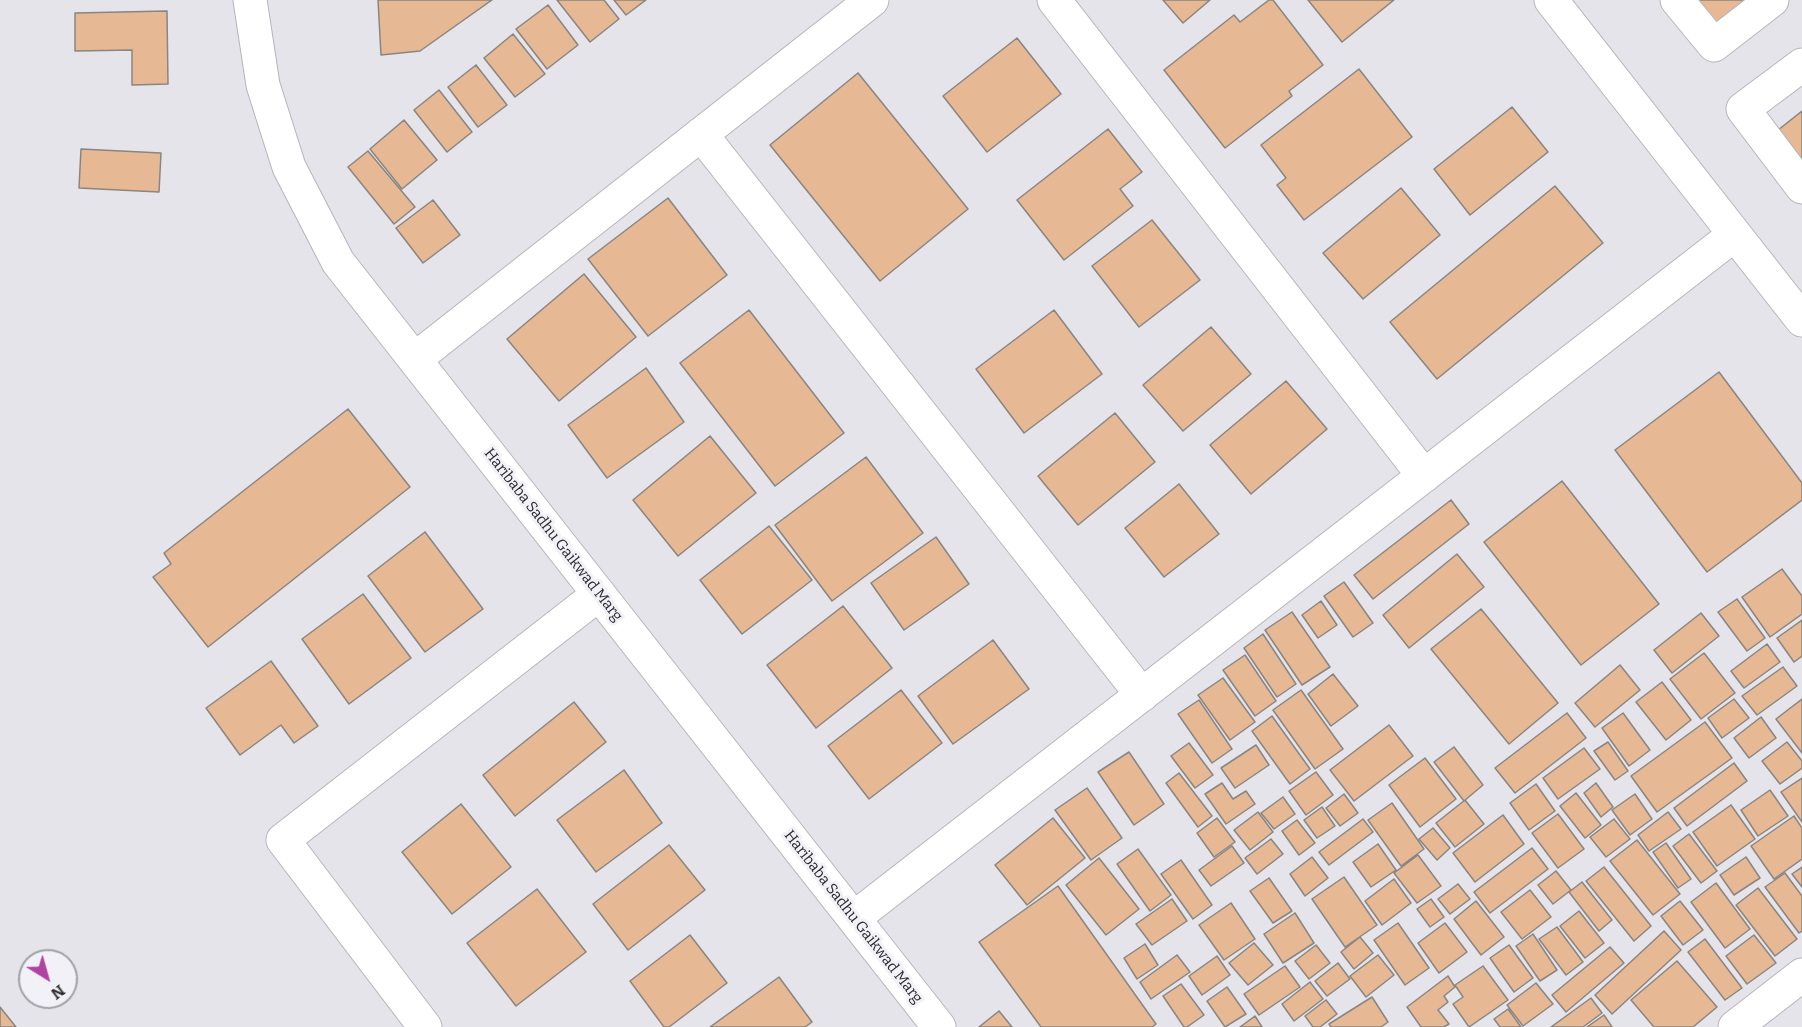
<!DOCTYPE html>
<html>
<head>
<meta charset="utf-8">
<style>
  body { margin:0 }
  #map { position:relative; width:1802px; height:1027px; overflow:hidden; background:#e4e4ea; font-family:Bitter,serif }
  canvas { display:block }
  .north { position:absolute; left:18px; top:949px; width:60px; height:60px; box-sizing:border-box; background:#f1f1f7; border:2px solid #a1a1a6; border-radius:50%; rotate:143deg; font-size:16px; font-weight:700; line-height:24px; text-align:center; color:#2a2a2c }
  .north::after { content:''; display:block; margin:auto; width:21px; height:27px; background:#b143a0; clip-path:polygon(50% 0,100% 100%,50% 72%,0 100%) }
</style>
</head>
<body>
<div id="map">
<canvas width="1802" height="1027"></canvas>
<div class="north">N</div>
</div>
<script>
const context = document.querySelector('canvas').getContext('2d');
context.lineJoin = 'round';
function fillPath(path, color) {
  context.fillStyle = color;
  context.fill(path, 'evenodd');
}
function shape(rows) {
  const path = new Path2D();
  for (const r of rows) {
    path.moveTo(r[0], r[1]);
    for (let i = 2; i < r.length; i += 2) path.lineTo(r[i], r[i + 1]);
  }
  return path;
}
function strokePath(path, color, width, dash) {
  context.strokeStyle = color;
  context.lineWidth = width;
  context.lineCap = dash ? 'butt' : 'round';
  context.setLineDash(dash || []);
  context.stroke(path);
}
function drawText(font, color, halo, rows, align = 'center') {
  context.font = font + ' Bitter,serif';
  context.lineWidth = 6;
  context.setLineDash([]);
  context.textBaseline = 'middle';
  context.strokeStyle = halo;
  context.fillStyle = color;
  for (const [text, x, y, turn = 0] of rows) {
    context.save();
    context.translate(x, y);
    context.rotate((+turn || 0) * Math.PI / 180);
    context.textAlign = isNaN(turn) ? turn : align;
    if (halo) context.strokeText(text, 0, 0);
    context.fillText(text, 0, 0);
    context.restore();
  }
}
const building = shape([
  [378,0,492,0,420,51,381,55,378,0],
  [557,0,604,0,619,19,590,42,557,0],
  [614,0,646,0,626,15,614,0],
  [1163,0,1210,0,1183,23,1163,0],
  [1269,0,1273,0,1323,65,1289,91,1292,96,1225,148,1164,70,1234,15,1240,22,1269,0],
  [1308,0,1394,0,1342,42,1308,0],
  [1680,0,1766,0,1714,42,1680,0],
  [548,5,578,45,547,69,516,29,548,5],
  [167,11,168,84,132,85,132,50,75,51,75,13,167,11],
  [513,34,545,74,515,97,484,58,513,34],
  [1017,38,1061,94,987,152,943,96,1017,38],
  [476,65,507,105,478,127,448,87,476,65],
  [1359,69,1412,137,1304,220,1277,185,1286,178,1261,145,1359,69],
  [858,73,968,209,880,281,770,145,858,73],
  [439,90,472,132,447,152,414,110,439,90],
  [1512,107,1548,152,1470,215,1434,169,1512,107],
  [1802,111,1802,172,1773,134,1802,111],
  [404,120,437,160,402,189,370,149,404,120],
  [1108,129,1142,172,1120,189,1133,206,1064,260,1017,200,1108,129],
  [81,149,161,153,159,192,79,188,81,149],
  [368,151,415,207,394,224,348,167,368,151],
  [1555,186,1603,243,1437,379,1390,322,1555,186],
  [1401,188,1440,235,1363,299,1323,253,1401,188],
  [668,198,727,275,648,336,588,259,668,198],
  [433,200,460,235,423,263,396,228,433,200],
  [1152,220,1200,280,1139,327,1092,266,1152,220],
  [584,274,636,337,559,401,507,339,584,274],
  [749,310,844,433,775,486,680,363,749,310],
  [1054,310,1102,374,1024,433,976,369,1054,310],
  [1211,327,1251,374,1183,431,1143,385,1211,327],
  [646,368,684,422,607,478,568,425,646,368],
  [1719,372,1802,483,1802,500,1707,572,1615,450,1719,372],
  [1286,381,1327,429,1251,494,1210,445,1286,381],
  [348,409,410,487,208,647,153,577,171,564,164,553,348,409],
  [1115,413,1155,462,1078,525,1038,476,1115,413],
  [710,436,756,493,678,556,633,500,710,436],
  [866,457,923,533,832,601,775,525,866,457],
  [1562,481,1659,604,1581,665,1484,542,1562,481],
  [1179,484,1219,534,1164,577,1125,528,1179,484],
  [1451,500,1469,524,1373,599,1354,575,1451,500],
  [769,526,812,580,742,634,700,580,769,526],
  [425,532,483,609,425,652,368,576,425,532],
  [936,537,969,584,904,630,871,583,936,537],
  [1457,554,1484,587,1409,648,1383,615,1457,554],
  [1782,569,1802,596,1802,614,1770,637,1742,597,1782,569],
  [1344,582,1373,623,1353,637,1324,596,1344,582],
  [363,594,411,658,349,704,302,639,363,594],
  [1737,599,1765,638,1747,651,1718,612,1737,599],
  [1321,601,1337,625,1318,638,1302,615,1321,601],
  [843,606,892,668,816,728,767,665,843,606],
  [1481,609,1558,703,1509,744,1431,649,1481,609],
  [1292,612,1330,667,1302,685,1265,630,1292,612],
  [1701,613,1719,636,1672,673,1654,650,1701,613],
  [1802,620,1802,656,1794,662,1777,638,1802,620],
  [1263,634,1296,684,1277,697,1244,648,1263,634],
  [993,640,1029,689,953,744,918,696,993,640],
  [1767,644,1780,662,1744,688,1731,671,1767,644],
  [1704,653,1735,693,1701,719,1670,679,1704,653],
  [1245,655,1276,701,1255,716,1223,670,1245,655],
  [271,661,318,726,294,743,281,725,240,755,206,708,271,661],
  [1620,665,1640,690,1595,727,1575,703,1620,665],
  [1783,667,1797,686,1757,715,1742,696,1783,667],
  [1333,674,1358,706,1331,726,1308,694,1333,674],
  [1223,678,1255,722,1230,740,1198,695,1223,678],
  [1662,682,1691,720,1666,740,1636,702,1662,682],
  [901,690,942,743,869,799,828,746,901,690],
  [1301,690,1343,749,1315,769,1273,710,1301,690],
  [1734,699,1749,718,1722,738,1708,718,1734,699],
  [1802,699,1802,753,1776,719,1802,699],
  [1199,700,1232,749,1212,763,1178,714,1199,700],
  [574,702,606,742,515,816,483,775,574,702],
  [1567,713,1586,738,1515,793,1495,768,1567,713],
  [1623,713,1650,750,1629,766,1602,728,1623,713],
  [1272,716,1310,769,1290,784,1252,731,1272,716],
  [1761,717,1776,738,1749,758,1734,738,1761,717],
  [1705,722,1732,758,1657,812,1631,776,1705,722],
  [1389,725,1413,756,1354,801,1330,770,1389,725],
  [1608,742,1628,771,1615,780,1594,751,1608,742],
  [1787,742,1802,761,1802,768,1780,784,1762,761,1787,742],
  [1189,743,1213,775,1195,788,1171,756,1189,743],
  [1256,745,1269,765,1235,788,1221,768,1256,745],
  [1454,747,1483,785,1464,801,1434,762,1454,747],
  [1584,748,1600,769,1558,799,1543,778,1584,748],
  [1129,752,1164,804,1134,825,1098,772,1129,752],
  [1425,758,1456,799,1420,827,1389,785,1425,758],
  [1734,763,1747,781,1687,826,1674,808,1734,763],
  [624,770,662,823,596,872,557,820,624,770],
  [1316,772,1333,795,1306,815,1289,791,1316,772],
  [1179,773,1212,816,1198,827,1166,783,1179,773],
  [1802,778,1802,822,1781,792,1802,778],
  [1222,783,1233,799,1246,791,1255,804,1226,824,1205,794,1222,783],
  [1596,783,1613,807,1601,817,1584,793,1596,783],
  [1536,784,1555,811,1529,830,1510,803,1536,784],
  [1087,788,1122,838,1091,860,1055,810,1087,788],
  [1770,790,1788,816,1758,836,1741,810,1770,790],
  [1576,793,1601,825,1585,838,1560,806,1576,793],
  [1344,794,1358,813,1340,826,1326,808,1344,794],
  [1635,794,1652,819,1630,835,1612,810,1635,794],
  [1283,797,1295,814,1274,829,1261,813,1283,797],
  [1465,800,1484,824,1455,847,1436,823,1465,800],
  [1392,803,1424,849,1401,866,1368,820,1392,803],
  [461,804,511,867,452,914,402,852,461,804],
  [1731,805,1755,839,1717,866,1693,832,1731,805],
  [1322,807,1335,826,1317,838,1304,820,1322,807],
  [1258,812,1273,832,1250,850,1234,830,1258,812],
  [1668,812,1681,829,1649,851,1638,835,1668,812],
  [1558,814,1584,849,1558,868,1532,833,1558,814],
  [1503,815,1524,844,1475,882,1453,853,1503,815],
  [1794,816,1802,828,1802,859,1774,879,1751,846,1794,816],
  [1053,818,1085,858,1027,905,995,865,1053,818],
  [1217,818,1235,842,1214,857,1197,833,1217,818],
  [1363,819,1373,832,1329,865,1319,852,1363,819],
  [1614,819,1630,839,1606,857,1590,837,1614,819],
  [1297,820,1315,843,1299,855,1282,831,1297,820],
  [1433,828,1450,848,1437,860,1419,839,1433,828],
  [1689,834,1717,871,1701,883,1673,846,1689,834],
  [1271,839,1283,854,1257,874,1245,858,1271,839],
  [1637,840,1680,894,1653,915,1610,861,1637,840],
  [1666,843,1691,879,1678,888,1653,852,1666,843],
  [1378,844,1396,870,1371,887,1353,862,1378,844],
  [669,845,705,890,628,950,593,904,669,845],
  [1232,846,1244,863,1211,886,1199,870,1232,846],
  [1532,848,1548,869,1490,913,1474,892,1532,848],
  [1138,849,1171,895,1150,911,1117,864,1138,849],
  [1418,855,1441,886,1417,903,1394,873,1418,855],
  [1312,857,1328,878,1305,896,1290,874,1312,857],
  [1746,857,1760,878,1734,895,1720,875,1746,857],
  [1099,858,1139,909,1106,935,1066,885,1099,858],
  [1181,860,1212,905,1193,919,1161,874,1181,860],
  [1604,867,1651,926,1634,941,1586,881,1604,867],
  [1802,867,1802,887,1792,874,1802,867],
  [1556,871,1571,890,1553,904,1538,885,1556,871],
  [1785,873,1802,896,1802,931,1799,933,1765,887,1785,873],
  [1344,877,1377,925,1345,947,1312,899,1344,877],
  [1269,878,1292,911,1273,923,1250,891,1269,878],
  [1394,879,1411,903,1382,925,1365,901,1394,879],
  [1582,882,1612,920,1599,931,1569,892,1582,882],
  [1716,883,1750,929,1725,948,1691,902,1716,883],
  [1458,884,1470,899,1450,914,1438,899,1458,884],
  [1058,886,1156,1024,1152,1027,1041,1027,979,942,1058,886],
  [1758,888,1797,939,1775,956,1736,905,1758,888],
  [537,889,586,952,516,1006,467,943,537,889],
  [1530,890,1551,917,1522,939,1501,912,1530,890],
  [1172,899,1187,921,1152,945,1136,924,1172,899],
  [1431,899,1444,917,1430,927,1417,909,1431,899],
  [1476,901,1504,937,1481,955,1454,919,1476,901],
  [1680,901,1703,930,1683,945,1661,916,1680,901],
  [1231,903,1255,939,1224,960,1199,925,1231,903],
  [1579,911,1604,943,1585,958,1560,926,1579,911],
  [1295,913,1314,943,1283,963,1264,934,1295,913],
  [1398,923,1429,968,1405,985,1374,940,1398,923],
  [1445,923,1467,952,1439,973,1418,943,1445,923],
  [1557,927,1583,962,1566,975,1539,939,1557,927],
  [1664,931,1681,950,1612,1014,1595,995,1664,931],
  [1533,934,1557,970,1540,981,1516,946,1533,934],
  [690,935,727,983,669,1027,664,1027,630,981,690,935],
  [1754,935,1776,963,1747,984,1726,956,1754,935],
  [1360,937,1373,953,1354,969,1341,952,1360,937],
  [1705,939,1742,988,1725,1000,1688,952,1705,939],
  [1254,943,1273,965,1248,985,1229,963,1254,943],
  [1145,944,1158,965,1137,979,1124,958,1145,944],
  [1316,945,1330,963,1309,979,1295,961,1316,945],
  [1509,945,1533,978,1514,992,1490,958,1509,945],
  [1610,947,1624,963,1566,1012,1552,995,1610,947],
  [1177,955,1190,972,1151,999,1140,982,1177,955],
  [1378,955,1394,975,1366,997,1350,976,1378,955],
  [1217,956,1230,975,1202,995,1189,976,1217,956],
  [1677,961,1717,1007,1693,1027,1654,1027,1631,1000,1677,961],
  [1338,963,1350,979,1327,996,1315,981,1338,963],
  [1285,966,1300,987,1259,1015,1244,994,1285,966],
  [1483,966,1508,1000,1469,1027,1453,1004,1463,997,1455,985,1483,966],
  [1448,976,1455,987,1444,996,1448,1002,1438,1010,1449,1024,1444,1027,1421,1027,1407,1007,1448,976],
  [779,977,812,1022,805,1027,710,1027,779,977],
  [1310,982,1323,999,1294,1021,1282,1004,1310,982],
  [1536,983,1553,1004,1523,1026,1507,1005,1536,983],
  [1181,984,1204,1015,1187,1027,1184,1027,1163,996,1181,984],
  [1227,987,1246,1014,1225,1027,1207,1001,1227,987],
  [1372,997,1388,1022,1381,1027,1331,1027,1329,1024,1372,997],
  [1591,998,1602,1013,1583,1027,1551,1027,1591,998],
  [1326,1000,1337,1014,1320,1027,1313,1027,1305,1016,1326,1000],
  [0,1007,16,1027,0,1027,0,1007],
  [1508,1009,1521,1027,1500,1027,1494,1019,1508,1009],
  [999,1011,1012,1027,979,1027,999,1011],
  [1604,1015,1612,1027,1587,1027,1604,1015],
  [1255,1016,1262,1027,1240,1027,1255,1016]
]);
fillPath(building, '#e6b994');
strokePath(building, '#8a8581', 1.5);
const minor = shape([
  [250,0,263,85,289,167,338,262,939,1027],
  [1054,0,1424,476],
  [1551,0,1802,320],
  [1677,0,1714,45,1772,0],
  [1802,65,1743,109,1802,187],
  [701,134,1142,695],
  [415,359,872,0],
  [854,918,1734,235],
  [425,1027,283,840,599,594]
]);
const major = shape([
  [1735,1027,1802,975]
]);
strokePath(minor, '#b5b5ba', 35);
strokePath(major, '#b5b5ba', 35);
strokePath(minor, '#fff', 33);
strokePath(major, '#fff', 33);
drawText('15px', '#2a2a2c', '#f1f1f7', [
  ["Haribaba Sadhu Gaikwad Marg",553,535,52],
  ["Haribaba Sadhu Gaikwad Marg",853,917,52]
]);
</script>
</body>
</html>
